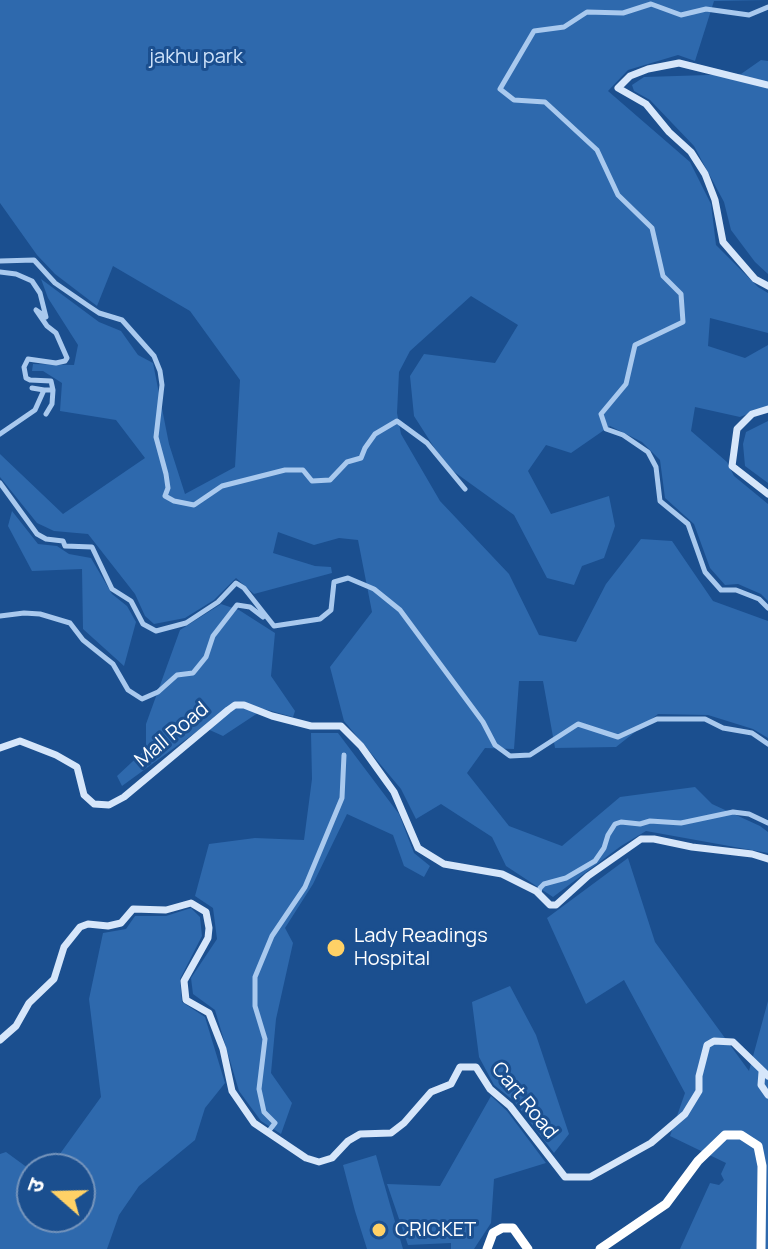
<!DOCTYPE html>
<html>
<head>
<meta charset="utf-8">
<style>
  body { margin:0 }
  #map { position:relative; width:768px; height:1249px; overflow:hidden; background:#1b4f8f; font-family:Manrope,"Noto Sans Devanagari",sans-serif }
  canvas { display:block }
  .north { position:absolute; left:16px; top:1153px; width:80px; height:80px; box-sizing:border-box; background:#1b4f8f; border:2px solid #7695bc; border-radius:50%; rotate:290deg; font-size:22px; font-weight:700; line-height:32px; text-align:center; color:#fff }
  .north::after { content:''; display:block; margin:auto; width:28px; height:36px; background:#ffd166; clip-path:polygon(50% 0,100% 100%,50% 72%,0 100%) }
</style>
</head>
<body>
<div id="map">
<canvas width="768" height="1249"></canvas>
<div class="north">उ</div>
</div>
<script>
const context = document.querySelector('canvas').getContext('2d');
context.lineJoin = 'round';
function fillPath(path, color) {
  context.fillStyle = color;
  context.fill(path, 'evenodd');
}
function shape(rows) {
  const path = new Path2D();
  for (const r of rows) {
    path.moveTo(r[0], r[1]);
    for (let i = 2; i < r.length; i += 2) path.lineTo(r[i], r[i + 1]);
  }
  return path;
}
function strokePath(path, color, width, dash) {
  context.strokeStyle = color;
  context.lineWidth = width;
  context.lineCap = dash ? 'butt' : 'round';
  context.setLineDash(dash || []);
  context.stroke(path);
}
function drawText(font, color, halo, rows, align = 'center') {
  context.font = font + ' Manrope,sans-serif';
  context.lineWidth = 6;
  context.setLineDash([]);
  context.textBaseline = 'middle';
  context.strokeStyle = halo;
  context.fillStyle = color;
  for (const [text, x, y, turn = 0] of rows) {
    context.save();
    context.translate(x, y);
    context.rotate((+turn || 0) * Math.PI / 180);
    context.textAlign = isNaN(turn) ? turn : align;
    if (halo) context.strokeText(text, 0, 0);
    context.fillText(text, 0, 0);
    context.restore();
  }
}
fillPath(shape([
  [0,0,768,0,714,1,695,61,678,55,628,70,608,91,690,162,711,204,716,245,758,287,768,293,768,333,710,318,708,346,745,358,768,345,768,406,740,417,695,407,691,431,727,462,734,476,768,504,768,601,761,594,738,584,725,585,710,568,694,524,665,498,660,460,642,442,610,426,571,453,546,445,528,471,551,514,609,496,615,526,604,558,582,566,574,585,547,578,514,515,446,466,414,416,410,376,424,354,495,363,518,325,471,296,410,351,399,372,397,413,401,434,440,501,509,574,539,635,576,642,606,584,641,539,672,541,713,601,768,621,768,738,753,729,708,715,658,714,616,747,555,748,543,681,519,681,514,749,485,748,467,773,509,826,562,846,620,797,695,787,712,804,760,826,768,832,768,853,646,831,621,846,553,897,506,866,492,837,441,804,416,819,401,789,344,721,330,667,372,612,358,540,339,538,314,545,278,532,273,553,315,566,331,567,332,573,254,594,236,578,214,600,185,618,154,624,145,616,135,594,88,534,54,531,37,523,0,477,0,454,63,514,145,458,116,420,60,411,62,383,43,371,32,371,33,364,74,365,78,345,48,298,41,279,99,322,121,331,138,355,153,363,169,444,185,494,235,467,240,380,190,311,113,266,97,306,55,274,37,255,0,203],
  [761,60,768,61,768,274,755,262,731,230,724,202,694,146,650,100,634,91,632,85,644,77,741,74],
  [768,421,768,483,745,466,743,444,746,432],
  [12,511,38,544,57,546,69,554,91,558,112,594,127,606,136,622,124,666,83,629,82,569,32,571,8,526],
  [221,604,239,610,275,633,271,676,295,711,293,717,264,709,223,736,203,727,122,786,117,776,146,749,146,724,180,630],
  [311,733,338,733,399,814,414,853,430,866,424,877,404,866,393,835,347,814,313,884,285,928,293,943,276,1019,271,1073,292,1103,281,1134,261,1121,239,1091,215,1010,193,994,191,978,217,939,213,908,195,896,209,844,255,838,304,840,312,779],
  [628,858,655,942,749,1071,768,1001,768,1249,680,1249,710,1183,719,1185,724,1180,721,1174,726,1163,670,1136,685,1093,624,980,586,1004,547,918],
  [191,908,200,917,202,936,180,979,182,1002,205,1017,225,1083,205,1108,195,1140,139,1186,119,1215,107,1249,0,1249,0,1154,6,1152,32,1171,32,1217,80,1217,80,1169,49,1169,101,1097,89,999,103,933,126,929,135,916,166,916],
  [510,986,536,1035,569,1134,554,1153,514,1101,494,1085,479,1057,472,1002],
  [491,1096,507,1111,546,1163,494,1179,491,1223,474,1249,451,1249,451,1243,408,1245,387,1184,440,1186],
  [376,1155,389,1201,403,1249,367,1249,355,1211,343,1165]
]), '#2e69ad');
strokePath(shape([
  [768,7,749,15,706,9,681,15,651,4,623,13,587,12,564,27,534,31,500,89,514,100,545,102,597,150,618,195,652,228,663,276,681,294,683,322,635,345,626,384,601,414,606,429,623,435,648,452,656,467,660,501,688,524,705,572,721,590,736,590,759,599,768,608],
  [0,261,34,260,55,283,87,305,99,313,122,320,154,356,160,371,162,385,156,437,166,474,168,488,165,496,174,501,194,505,222,486,285,470,303,470,312,481,330,480,347,462,361,458,365,448,375,434,397,421,427,443,465,489],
  [0,272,16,274,32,281,40,293,46,317,36,310,47,326,56,333,67,358,65,361,56,363,28,359,24,367,26,378,30,380,51,381,53,390,44,390,35,410,0,434],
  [32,388,44,390],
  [46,414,52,404,53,390],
  [0,483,37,534,46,539,63,541,65,546,92,547,112,589,131,601,143,624,156,631,186,623,218,602,236,583,244,588,274,626,320,619,331,610,334,582,348,578,374,589,400,610,483,722,495,745,510,756,530,755,578,724,618,737,657,719,705,719,723,728,752,733,768,744],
  [0,616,24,613,40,614,70,623,83,640,113,664,128,690,142,699,158,692,177,675,193,673,206,657,213,636,237,605,250,607,263,617],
  [539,893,540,888,544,884,566,878,595,861,604,848,608,835,615,824,621,822,640,824,650,821,681,823,733,812,749,814,768,823],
  [268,1132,275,1123,264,1112,259,1089,265,1039,255,1006,255,977,272,936,305,887,342,798,344,755]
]), '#a9c9ee', 5);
strokePath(shape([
  [768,85,679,63,648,69,630,76,618,88,646,104,669,132,691,152,705,174,715,200,723,242,755,279,768,286],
  [768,409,752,414,737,429,732,466,768,494],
  [0,748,20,741,56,755,77,767,84,795,94,804,109,805,124,797,228,710,235,705,244,705,272,716,311,726,341,726,361,746,394,792,418,848,444,864,502,874,536,891,550,905,556,905,588,876,641,839,654,839,692,847,752,854,768,859],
  [0,1040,16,1026,29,1003,54,979,64,947,80,927,88,924,108,926,121,923,133,909,166,910,191,903,206,912,209,928,208,938,184,981,186,1000,209,1013,223,1049,232,1091,254,1123,306,1158,319,1162,332,1158,348,1141,360,1134,391,1133,404,1123,431,1092,451,1084,460,1067,476,1067,490,1089,510,1106,565,1177,590,1177,651,1143,685,1114,699,1091,699,1076,707,1045,714,1041,733,1042,768,1076],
  [762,1072,761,1085,768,1095]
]), '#d6e6fa', 7);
strokePath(shape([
  [487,1249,493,1233,502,1228,513,1228,528,1249],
  [600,1249,666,1204,698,1161,725,1135,741,1135,758,1146,762,1166,761,1249]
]), '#fff', 9);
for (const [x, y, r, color] of [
  [336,948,10,"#ffd166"],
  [379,1230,8,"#ffd166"]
]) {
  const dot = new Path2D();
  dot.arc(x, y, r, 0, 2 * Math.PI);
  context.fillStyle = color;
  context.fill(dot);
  strokePath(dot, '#1b4f8f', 3);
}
drawText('20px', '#cfe3fa', '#1b4f8f', [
  ["jakhu park",196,57]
]);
drawText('20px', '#fff', '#1b4f8f', [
  ["Mall Road",172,735,-40],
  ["Cart Road",524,1101,51]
]);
drawText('20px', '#fff', '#1b4f8f', [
  ["Lady Readings",354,936],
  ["Hospital",354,959],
  ["CRICKET",395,1230]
], 'left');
</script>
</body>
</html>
